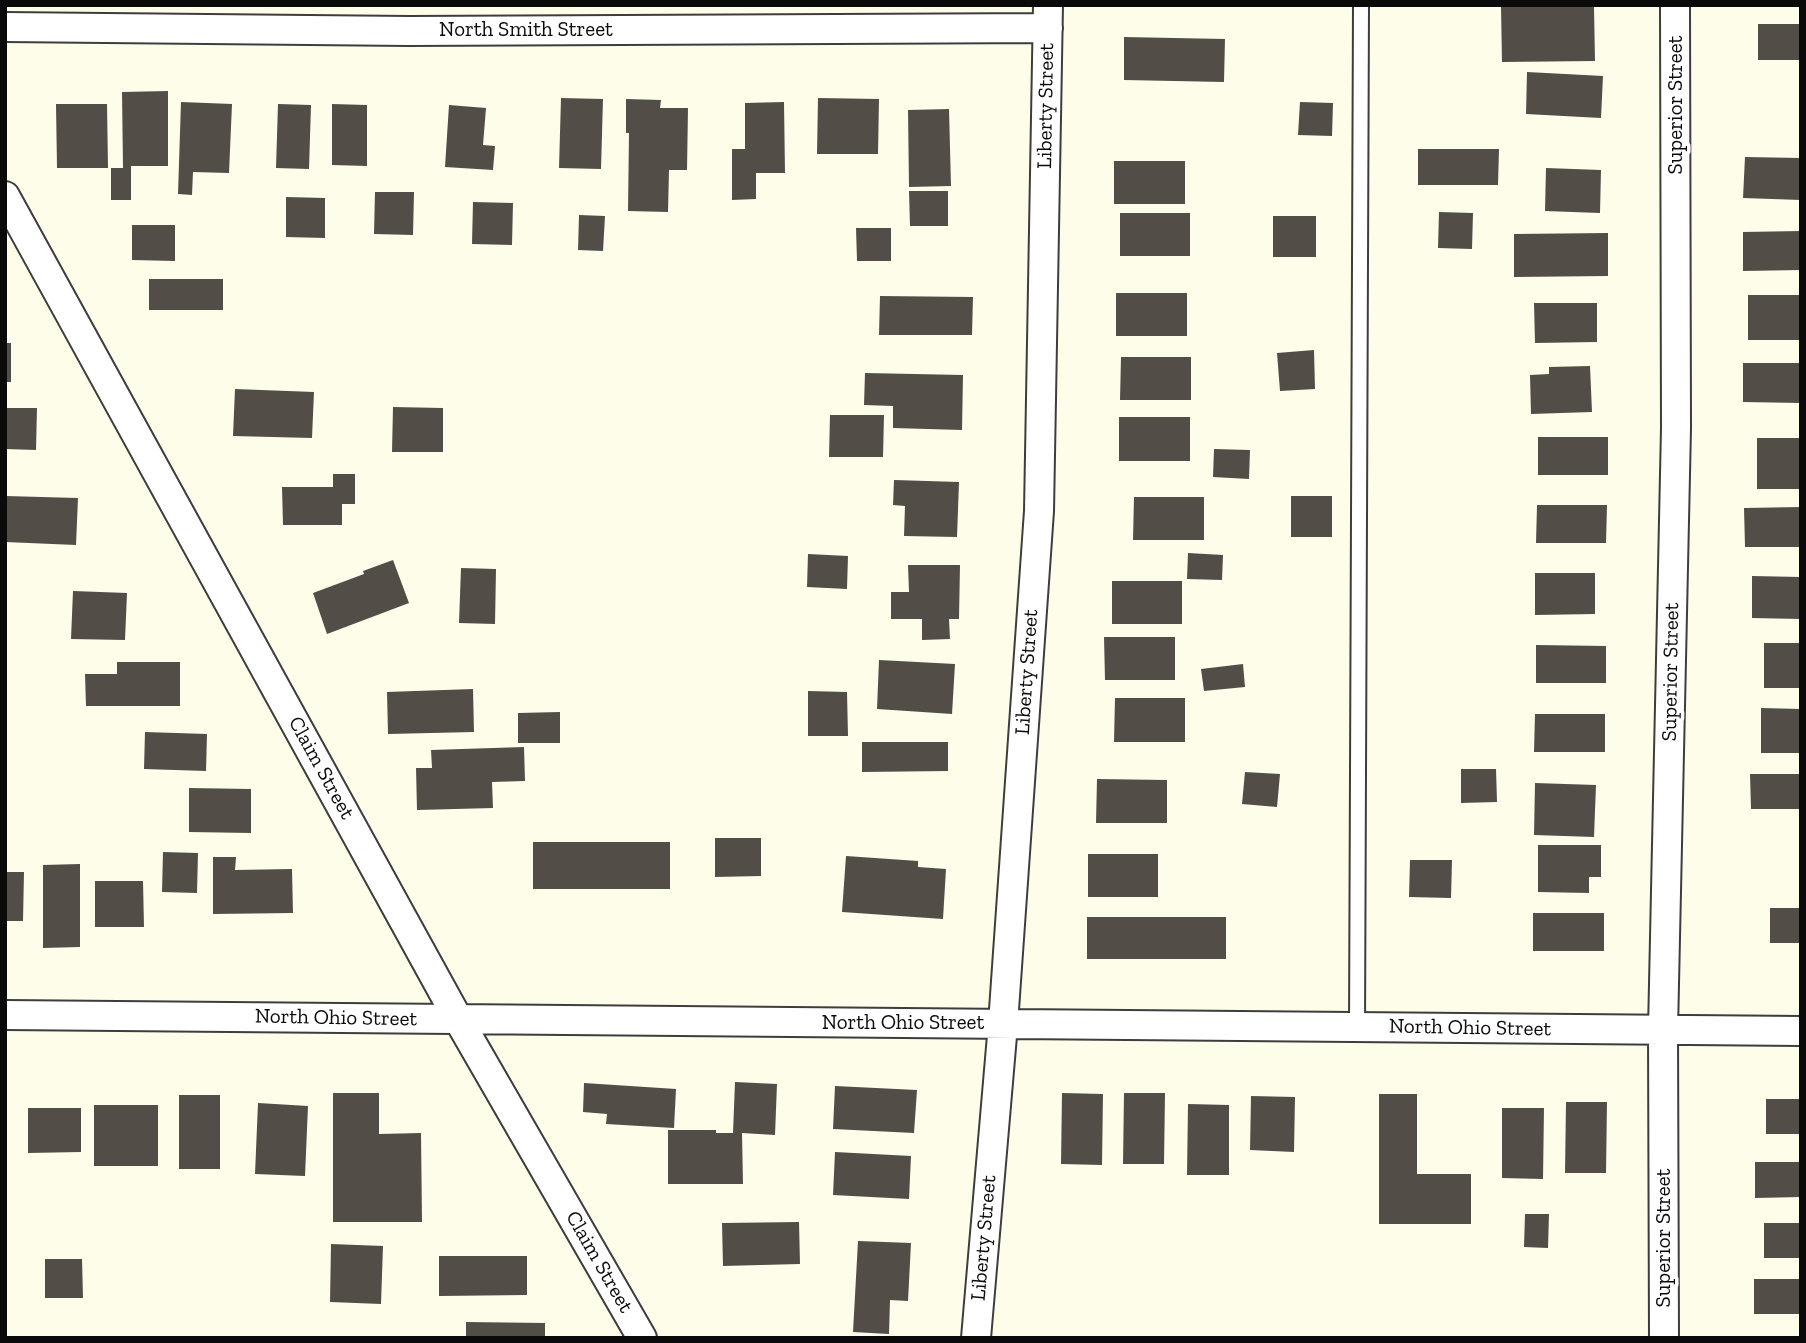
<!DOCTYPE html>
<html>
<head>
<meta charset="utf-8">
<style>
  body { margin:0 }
  #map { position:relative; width:1806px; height:1343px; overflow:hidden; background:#fefde9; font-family:"Zilla Slab",serif }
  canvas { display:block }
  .frame { position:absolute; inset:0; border:7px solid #0a0a0a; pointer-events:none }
</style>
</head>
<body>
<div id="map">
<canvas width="1806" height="1343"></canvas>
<div class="frame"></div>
</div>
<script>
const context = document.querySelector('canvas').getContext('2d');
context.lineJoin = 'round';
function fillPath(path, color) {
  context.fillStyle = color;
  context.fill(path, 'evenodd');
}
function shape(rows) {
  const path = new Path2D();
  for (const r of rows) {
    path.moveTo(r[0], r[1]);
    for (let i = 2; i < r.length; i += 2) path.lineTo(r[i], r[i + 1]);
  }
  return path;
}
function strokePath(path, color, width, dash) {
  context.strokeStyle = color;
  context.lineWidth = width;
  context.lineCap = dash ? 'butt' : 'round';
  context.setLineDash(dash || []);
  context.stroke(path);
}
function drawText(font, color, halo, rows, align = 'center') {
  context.font = font + ' "Zilla Slab",serif';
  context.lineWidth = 7;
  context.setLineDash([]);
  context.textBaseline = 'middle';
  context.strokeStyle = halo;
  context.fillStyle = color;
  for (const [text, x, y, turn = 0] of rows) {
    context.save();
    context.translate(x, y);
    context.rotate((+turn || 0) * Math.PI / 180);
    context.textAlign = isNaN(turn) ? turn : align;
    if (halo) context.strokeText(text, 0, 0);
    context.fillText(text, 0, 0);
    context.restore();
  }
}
fillPath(shape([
  [1501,7,1594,7,1595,61,1502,62],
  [1758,24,1801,24,1801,60,1758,60],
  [1124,37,1225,39,1224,82,1124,80],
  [1527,72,1603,76,1601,118,1526,114],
  [168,91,168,166,131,166,131,200,111,200,111,168,123,168,122,92],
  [561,98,603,99,601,169,559,168],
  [818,98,879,99,878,154,817,154],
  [626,99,661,100,660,108,688,108,687,170,669,170,668,212,628,211,629,133,626,133],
  [181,102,232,104,229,173,193,172,192,195,178,194],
  [784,102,785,173,756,173,756,199,732,200,732,149,745,149,745,103],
  [1300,102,1333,103,1332,136,1298,135],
  [56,104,107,104,108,168,57,168],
  [278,104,311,105,309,169,276,168],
  [332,104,367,105,367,166,332,165],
  [449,105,486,108,483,145,495,146,493,170,445,167],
  [949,109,951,186,909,187,908,110],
  [1418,149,1499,149,1498,185,1418,185],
  [1745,157,1801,158,1801,200,1743,198],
  [1114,161,1185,161,1185,204,1114,204],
  [1546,168,1601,170,1600,213,1545,211],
  [909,191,948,191,948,226,910,226],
  [375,192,414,192,413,235,374,234],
  [286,197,325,198,325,238,286,237],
  [473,202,513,203,512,245,472,244],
  [1439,212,1473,213,1472,249,1438,248],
  [1120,213,1190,213,1190,256,1120,256],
  [579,215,605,216,603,251,578,250],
  [1273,216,1316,216,1316,257,1273,257],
  [132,225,175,225,175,261,132,260],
  [856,228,891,228,891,261,857,261],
  [1801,231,1801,270,1743,271,1743,232],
  [1608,233,1608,276,1514,277,1514,234],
  [149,279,223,279,223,310,149,310],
  [1116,293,1187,293,1187,336,1116,336],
  [1748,295,1801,295,1801,340,1748,340],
  [880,296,973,297,972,335,879,335],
  [1534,303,1597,303,1597,342,1535,343],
  [5,343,11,343,11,382,5,382],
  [1314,350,1315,389,1280,391,1277,353],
  [1121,357,1191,357,1191,400,1120,400],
  [1743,363,1801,363,1801,403,1743,402],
  [1590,366,1592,412,1531,414,1530,375,1549,374,1549,367],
  [865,373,963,375,962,430,893,428,893,406,864,405],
  [235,389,314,392,312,438,233,436],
  [393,407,443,408,443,452,392,452],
  [5,408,37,408,36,450,5,449],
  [830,415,884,415,883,457,829,457],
  [1119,417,1190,417,1190,461,1119,461],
  [1538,437,1608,437,1608,475,1538,475],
  [1757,438,1801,438,1801,489,1757,489],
  [1214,449,1250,450,1249,479,1213,477],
  [333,474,355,474,355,504,342,504,342,525,283,525,282,487,333,487],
  [894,480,959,482,957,537,904,536,905,506,893,505],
  [5,496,78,498,76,545,5,542],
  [1291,496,1332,496,1332,537,1291,537],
  [1134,497,1204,497,1204,540,1133,540],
  [1537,505,1607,505,1606,543,1536,543],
  [1801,507,1801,547,1745,547,1744,508],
  [1188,553,1223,555,1222,580,1187,579],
  [808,554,848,556,847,589,807,587],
  [393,560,409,603,327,634,313,593,364,574,363,571],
  [908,565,960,565,959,619,949,619,950,639,922,640,922,619,891,619,891,592,909,592],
  [461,568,496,569,495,624,459,623],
  [1535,573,1595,573,1595,614,1535,615],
  [1752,576,1801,577,1801,619,1752,618],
  [1112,581,1182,581,1182,624,1112,624],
  [73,591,127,593,125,640,71,639],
  [1104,637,1175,637,1175,680,1105,680],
  [1764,643,1801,643,1801,688,1764,688],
  [1536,645,1606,646,1606,683,1536,683],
  [879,660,955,664,952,714,877,709],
  [117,662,180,662,180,706,86,706,85,674,117,674],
  [1243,664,1245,687,1204,691,1201,669],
  [473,689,474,732,388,734,387,692],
  [808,691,847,692,848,736,808,736],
  [1115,698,1185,698,1185,742,1114,742],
  [1761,708,1801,709,1801,753,1761,753],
  [560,712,560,743,518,743,518,713],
  [1535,714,1605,714,1605,752,1534,752],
  [145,732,207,734,206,771,144,769],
  [862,742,948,742,948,771,862,772],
  [524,747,525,781,492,782,493,808,417,810,416,768,432,768,431,750],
  [1461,769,1496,769,1497,802,1461,803],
  [1245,772,1280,774,1277,807,1242,804],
  [1750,774,1801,774,1801,809,1751,809],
  [1097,779,1167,780,1167,823,1096,823],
  [1535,783,1596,785,1594,837,1534,835],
  [189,788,251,789,251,833,189,832],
  [715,838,761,838,761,876,715,877],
  [533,842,670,842,670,889,533,889],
  [1538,845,1601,845,1601,877,1589,877,1589,893,1538,892],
  [163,852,198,853,197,893,162,892],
  [1088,854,1158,854,1158,897,1088,897],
  [846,856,918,861,918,867,946,869,943,919,842,912],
  [213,857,236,857,235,870,292,869,293,913,213,914],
  [1410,860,1452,860,1451,898,1409,897],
  [80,864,80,947,43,948,43,865],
  [5,872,24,872,23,921,5,921],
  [95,881,143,881,144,927,95,927],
  [1770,908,1801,908,1801,943,1770,943],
  [1533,913,1604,913,1604,951,1533,951],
  [1087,917,1226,917,1226,959,1087,959],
  [735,1082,777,1084,775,1135,742,1133,743,1184,668,1184,668,1130,716,1130,716,1133,733,1133],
  [584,1083,676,1089,674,1128,606,1124,607,1114,583,1112],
  [835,1086,917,1090,914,1133,833,1129],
  [333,1093,379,1093,379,1134,421,1133,422,1222,333,1222],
  [1062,1093,1103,1094,1102,1165,1061,1164],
  [1124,1093,1165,1093,1164,1164,1123,1164],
  [1379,1094,1417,1094,1417,1174,1471,1174,1471,1224,1379,1224],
  [179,1095,220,1095,220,1169,179,1169],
  [1251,1096,1295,1097,1294,1152,1250,1150],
  [1766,1099,1801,1099,1801,1134,1766,1134],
  [1566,1102,1607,1102,1606,1173,1565,1173],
  [258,1103,308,1106,305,1176,255,1174],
  [1188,1104,1229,1105,1229,1175,1187,1175],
  [94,1105,158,1105,158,1166,94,1166],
  [28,1108,81,1108,81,1152,28,1153],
  [1502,1108,1544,1108,1543,1179,1502,1178],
  [835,1152,911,1156,909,1199,833,1195],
  [1755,1162,1801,1162,1801,1197,1755,1198],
  [1525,1214,1549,1214,1548,1248,1524,1247],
  [799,1222,800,1264,723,1266,722,1223],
  [1764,1223,1801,1223,1801,1258,1764,1258],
  [858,1241,911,1243,908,1301,890,1300,889,1334,853,1332],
  [331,1244,383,1246,381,1304,330,1302],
  [439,1256,527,1256,527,1295,439,1296],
  [45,1259,82,1259,83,1298,45,1298],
  [1754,1279,1801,1279,1801,1314,1754,1314],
  [466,1322,545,1323,545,1338,466,1338]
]), '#534d47');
const lane = shape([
  [1357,1027,1361,5]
]);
const street = shape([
  [5,27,409,31,1048,28],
  [5,196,458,1019,642,1338],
  [5,1015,1801,1031],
  [976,1338,1003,1024,1039,511,1048,5],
  [1664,1338,1663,1030,1676,428,1675,5]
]);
strokePath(lane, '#3d3d3d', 18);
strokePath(street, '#3d3d3d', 32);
strokePath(lane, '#fff', 14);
strokePath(street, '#fff', 28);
drawText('21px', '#0a0a0a', '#fff', [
  ["North Smith Street",526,30],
  ["Superior Street",1676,105,-90],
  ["Liberty Street",1046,106,-89],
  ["Liberty Street",1027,672,-86],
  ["Superior Street",1671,672,-89],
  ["Claim Street",321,768,61],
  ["North Ohio Street",336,1018,1],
  ["North Ohio Street",903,1023],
  ["North Ohio Street",1470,1028,1],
  ["Liberty Street",984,1238,-85],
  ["Superior Street",1664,1238,-90],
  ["Claim Street",599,1262,60]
]);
</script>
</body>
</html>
